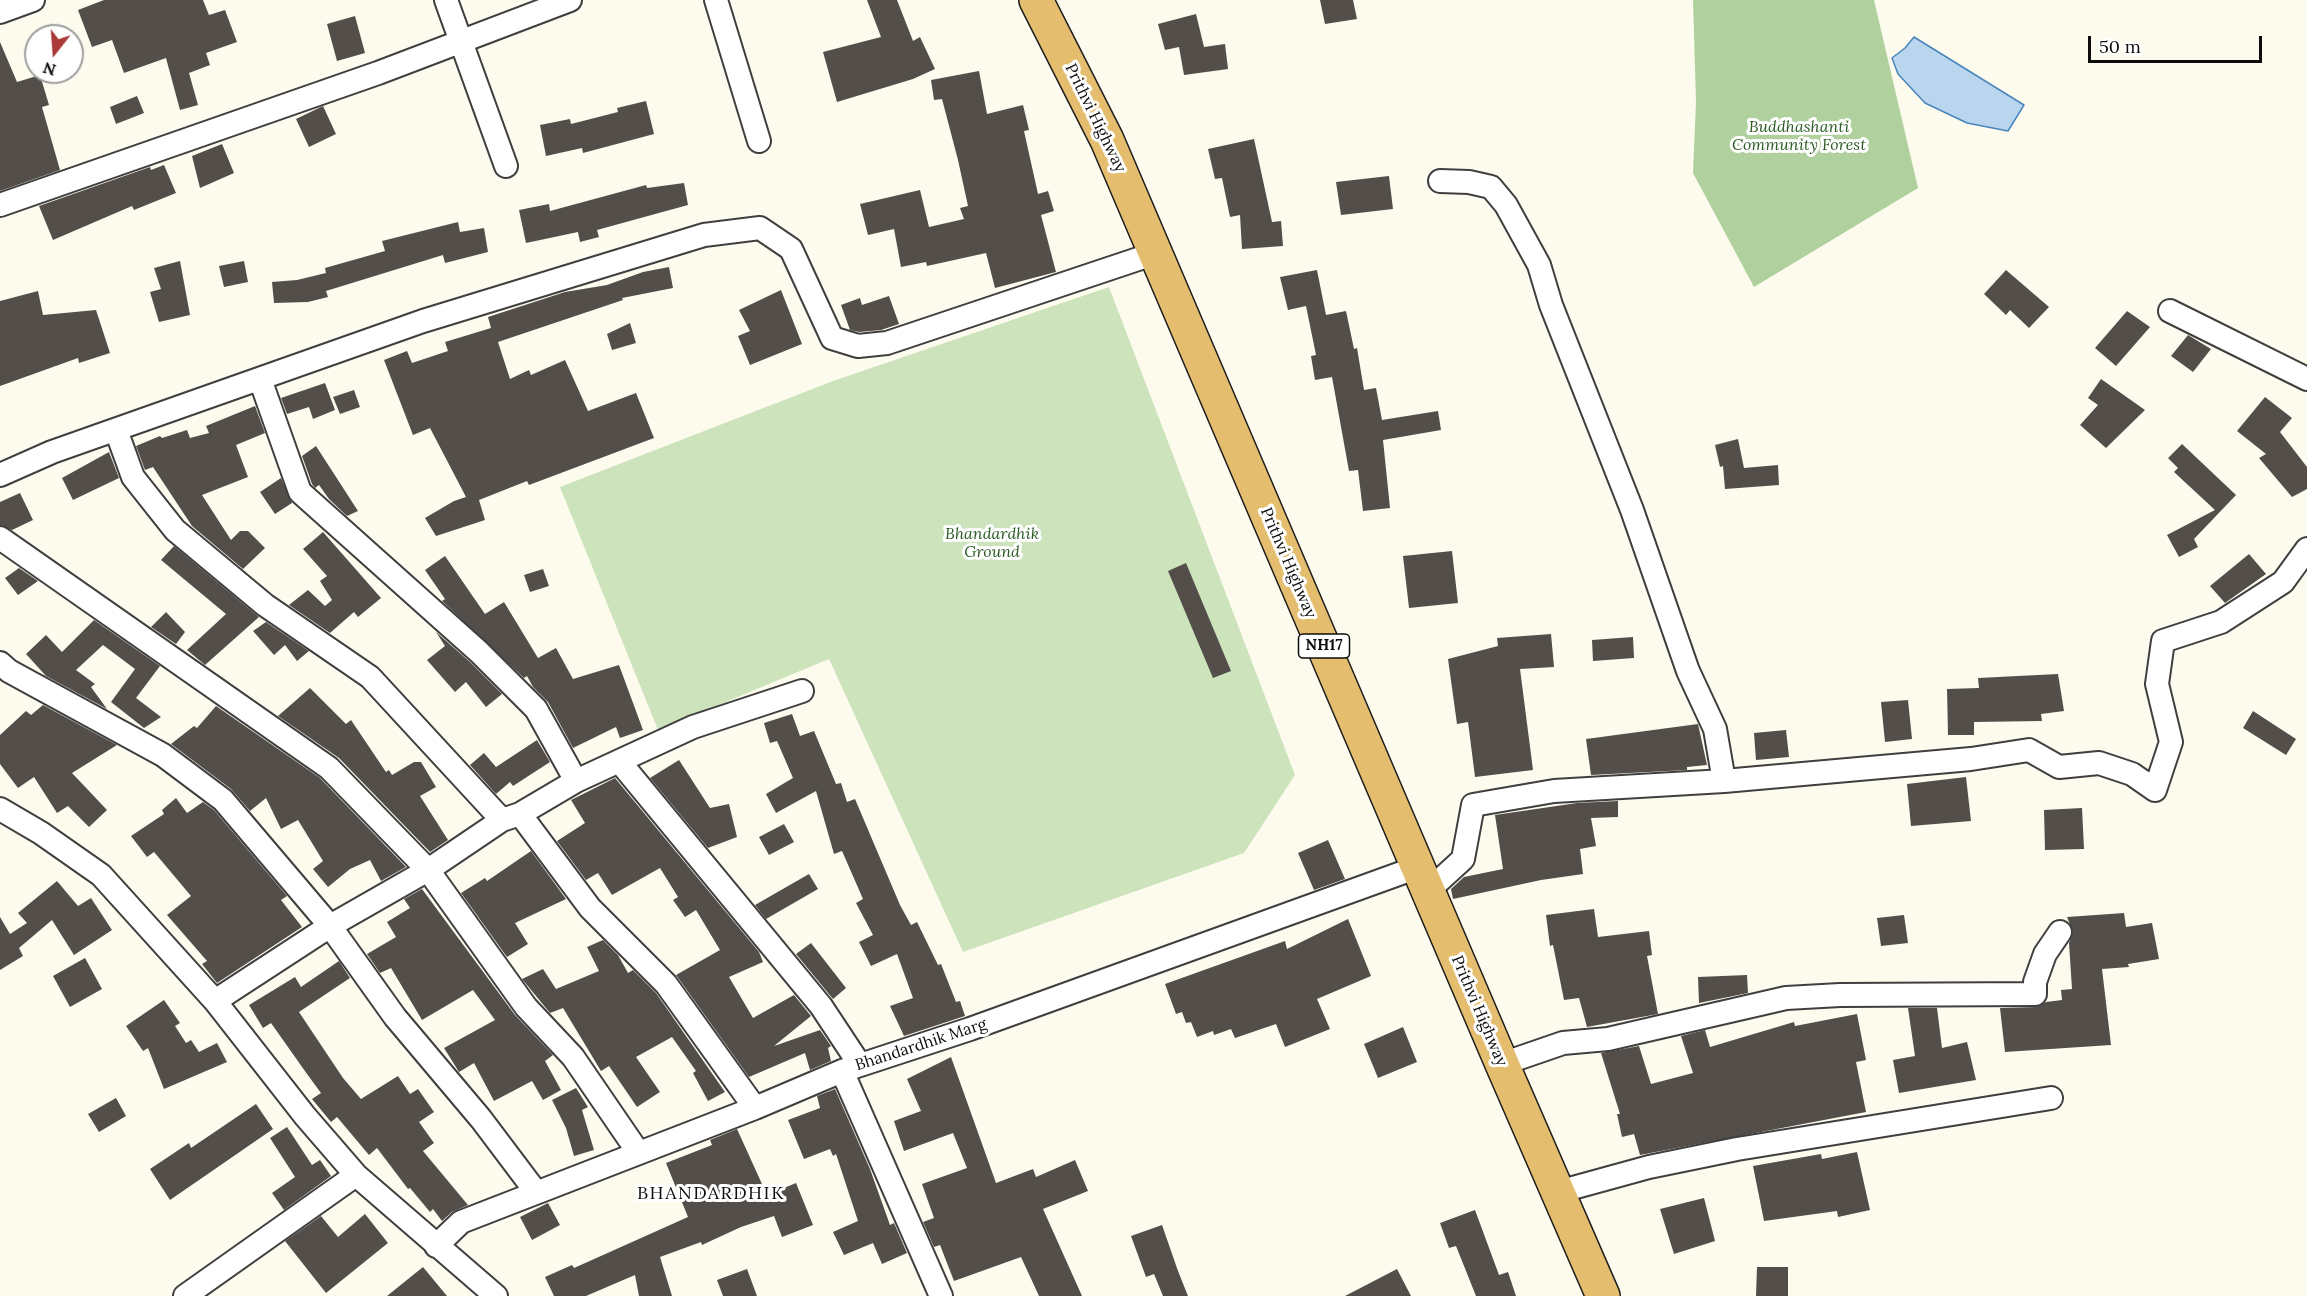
<!DOCTYPE html>
<html>
<head>
<meta charset="utf-8">
<style>
  body { margin:0 }
  #map { position:relative; width:2307px; height:1296px; overflow:hidden; background:#fdfbee; font-family:Lora,serif }
  canvas { display:block }
  .north { position:absolute; left:24px; top:24px; width:60px; height:60px; box-sizing:border-box; background:#fff; border:2px solid #9e9e9e; border-radius:50%; rotate:197deg; font-size:16px; font-weight:700; line-height:24px; text-align:center; color:#0c0c0c }
  .north::after { content:''; display:block; margin:auto; width:21px; height:27px; background:#a93a37; clip-path:polygon(50% 0,100% 100%,50% 72%,0 100%) }
  .scale { position:absolute; left:2088px; top:36px; width:174px; height:27px; box-sizing:border-box; border:3px solid #0c0c0c; border-top:0; padding-left:8px; font-size:18px; line-height:21px; white-space:nowrap; color:#0c0c0c; -webkit-text-stroke:4px #fff; paint-order:stroke }
</style>
</head>
<body>
<div id="map">
<canvas width="2307" height="1296"></canvas>
<div class="north">N</div>
<div class="scale">50 m</div>
</div>
<script>
const context = document.querySelector('canvas').getContext('2d');
context.lineJoin = 'round';
function fillPath(path, color) {
  context.fillStyle = color;
  context.fill(path, 'evenodd');
}
function shape(rows) {
  const path = new Path2D();
  for (const r of rows) {
    path.moveTo(r[0], r[1]);
    for (let i = 2; i < r.length; i += 2) path.lineTo(r[i], r[i + 1]);
  }
  return path;
}
function strokePath(path, color, width, dash) {
  context.strokeStyle = color;
  context.lineWidth = width;
  context.lineCap = dash ? 'butt' : 'round';
  context.setLineDash(dash || []);
  context.stroke(path);
}
function drawText(font, color, halo, rows, align = 'center') {
  context.font = font + ' Lora,serif';
  context.lineWidth = 6;
  context.setLineDash([]);
  context.textBaseline = 'middle';
  context.strokeStyle = halo;
  context.fillStyle = color;
  for (const [text, x, y, turn = 0] of rows) {
    context.save();
    context.translate(x, y);
    context.rotate((+turn || 0) * Math.PI / 180);
    context.textAlign = isNaN(turn) ? turn : align;
    if (halo) context.strokeText(text, 0, 0);
    context.fillText(text, 0, 0);
    context.restore();
  }
}
fillPath(shape([
  [1109,287,1295,775,1244,853,963,952,829,659,658,730,560,487,833,381]
]), '#cde3bc');
fillPath(shape([
  [1693,0,1874,0,1918,188,1754,287,1693,173,1696,102]
]), '#b0d19d');
const water = shape([
  [1914,37,2024,105,2008,131,1967,123,1925,103,1898,74,1892,58,1905,48,1914,37]
]);
fillPath(water, '#b9d6ee');
strokePath(water, '#4985bb', 1.5);
fillPath(shape([
  [104,0,203,0,209,15,225,10,237,42,206,53,210,65,189,73,198,105,180,110,166,58,124,73,112,40,92,47,78,10],
  [867,0,897,0,913,41,920,37,935,69,913,79,837,102,823,52,881,37],
  [1320,0,1353,0,1357,19,1325,24],
  [1196,14,1204,47,1225,44,1228,69,1184,75,1179,47,1165,50,1158,24],
  [355,16,365,53,337,61,327,24],
  [0,42,17,82,40,75,49,105,42,107,60,170,0,191],
  [979,71,987,114,1023,105,1029,130,1024,131,1038,194,1048,191,1054,211,1041,215,1056,272,995,288,986,253,927,266,926,262,901,267,894,229,868,235,860,204,920,190,929,227,964,219,960,208,968,206,958,160,942,99,934,100,931,80],
  [137,96,144,113,116,124,110,107],
  [646,101,654,134,583,153,582,148,546,156,540,125,570,119,571,124,618,112,617,108],
  [323,106,336,134,309,147,296,119],
  [1254,139,1272,222,1281,221,1283,246,1242,249,1240,215,1230,217,1222,178,1215,179,1208,149],
  [222,144,234,173,200,188,192,156],
  [164,165,176,193,134,210,132,206,53,240,39,206,150,167,151,170],
  [1389,176,1393,209,1341,215,1336,182],
  [684,183,688,205,597,230,599,237,580,242,578,232,526,243,519,210,549,204,550,211,646,185,647,188],
  [458,222,460,232,484,228,488,252,445,263,443,255,326,291,328,297,308,302,274,303,272,282,297,280,326,273,325,268,385,251,382,241],
  [180,261,190,315,159,322,150,292,161,289,154,268],
  [244,261,248,282,224,287,219,266],
  [669,267,673,288,622,298,623,300,498,342,510,379,529,370,531,375,565,360,588,411,636,393,654,438,529,485,527,481,479,500,485,520,436,536,425,518,454,501,466,497,430,428,413,435,384,360,407,351,412,363,448,351,445,342,491,328,488,317,565,292,607,285,643,272],
  [1317,270,1326,315,1346,311,1354,349,1357,348,1364,390,1376,388,1382,420,1438,411,1441,430,1383,440,1390,508,1363,511,1358,470,1349,471,1332,377,1315,380,1311,356,1316,355,1306,306,1288,310,1280,277],
  [2006,270,2049,307,2029,328,2010,310,2006,315,1984,294],
  [781,290,802,344,750,365,738,336,750,331,739,310],
  [38,291,43,315,96,310,110,353,79,363,78,358,0,386,0,301],
  [889,296,899,324,881,330,859,332,850,330,841,305,860,298,862,305],
  [2127,311,2150,327,2116,366,2095,348],
  [630,323,636,343,612,350,607,334],
  [2188,335,2211,349,2193,372,2171,356],
  [2101,379,2145,410,2106,448,2080,425,2098,405,2088,398],
  [325,383,335,410,313,419,309,407,287,414,281,398],
  [354,390,360,407,340,414,333,397],
  [2265,397,2292,418,2280,432,2307,467,2307,489,2292,497,2259,458,2266,454,2237,431],
  [255,406,265,433,236,445,248,477,202,495,231,540,240,531,248,531,265,548,243,569,192,526,153,467,145,470,136,446,160,436,162,438,187,430,190,438,209,433,206,426],
  [1738,439,1744,468,1778,465,1779,485,1725,489,1723,466,1720,467,1715,445],
  [2182,444,2236,495,2194,539,2198,547,2179,557,2167,535,2215,510,2174,472,2178,468,2168,458],
  [316,446,358,511,347,516,329,499,319,485,315,488,312,484,302,456],
  [109,452,119,478,73,500,62,478],
  [281,478,292,503,275,514,260,492],
  [20,493,33,520,12,530,0,525,0,502],
  [323,532,381,598,358,617,354,612,330,633,289,605,308,590,325,606,332,600,320,581,327,576,303,549],
  [174,546,259,617,205,665,187,650,226,614,161,560],
  [1452,551,1458,603,1409,608,1403,556],
  [2249,554,2266,574,2225,603,2210,586],
  [445,556,485,614,504,602,538,658,556,648,573,679,619,665,643,730,620,738,616,727,573,748,548,702,533,687,527,676,524,678,442,601,445,599,425,570],
  [1186,563,1231,671,1213,678,1168,571],
  [19,568,38,581,18,595,5,578],
  [543,569,549,586,530,592,524,575],
  [166,612,185,632,176,644,151,627],
  [94,620,160,666,136,698,161,717,144,728,111,702,135,669,103,645,76,670,95,684,91,687,107,709,46,676,26,654,46,635,62,652],
  [266,622,309,651,297,661,285,645,274,655,253,631],
  [436,632,470,662,502,694,486,707,466,682,455,692,427,660,445,646],
  [1551,634,1554,667,1520,669,1533,770,1475,777,1468,722,1457,724,1448,659,1498,646,1497,638],
  [1633,637,1634,658,1593,661,1592,640],
  [2058,674,2064,711,2041,714,2042,721,1974,722,1974,735,1948,735,1947,689,1979,688,1978,678],
  [310,688,346,724,351,720,386,772,389,770,392,775,414,762,421,762,436,787,420,796,448,840,430,852,339,758,278,716],
  [1908,700,1912,739,1885,742,1881,702],
  [43,705,117,745,72,773,107,810,89,827,68,806,57,813,34,777,18,788,0,764,0,735,26,711,31,715],
  [216,706,320,778,406,867,381,881,370,860,350,869,328,887,313,869,323,861,298,820,281,829,266,798,250,811,231,789,171,744,194,726,197,728],
  [2253,711,2296,739,2286,755,2243,728],
  [792,714,800,736,814,731,836,784,841,783,847,802,855,799,900,905,911,925,917,922,938,965,941,964,956,1002,960,1001,965,1016,904,1036,890,1006,913,998,897,954,871,966,859,942,873,935,856,903,863,899,842,851,834,854,816,791,776,813,766,794,793,778,777,741,770,743,764,723],
  [1698,724,1707,765,1687,767,1687,770,1591,775,1586,739],
  [1786,730,1789,757,1756,760,1754,733],
  [537,740,550,762,513,786,510,782,496,794,470,765,484,753,496,767],
  [679,760,710,808,729,804,737,837,708,848,650,778],
  [1966,777,1971,821,1911,826,1907,784],
  [615,778,759,952,763,962,729,977,753,1018,794,995,811,1016,774,1046,820,1030,831,1046,828,1048,831,1061,810,1070,805,1053,749,1077,676,975,720,950,696,910,685,917,673,900,678,897,660,868,612,895,598,873,586,880,557,841,585,823,571,800],
  [176,798,187,813,203,802,214,810,287,896,281,900,302,927,217,983,202,964,207,961,167,915,191,896,154,852,147,857,131,836,164,814,162,810],
  [1618,801,1618,817,1591,818,1596,846,1580,849,1583,874,1541,880,1453,899,1451,889,1464,877,1503,869,1495,815,1577,803],
  [2082,808,2084,849,2045,850,2044,810],
  [784,824,794,842,769,855,759,837],
  [1328,840,1345,879,1314,890,1298,853],
  [531,851,566,899,515,923,528,944,507,957,461,893,485,878,487,881],
  [809,874,818,889,766,919,755,905],
  [57,881,78,906,91,898,112,930,74,955,52,920,19,948,23,956,0,970,0,917,10,934,27,923,18,913],
  [422,889,515,1015,553,1055,545,1061,561,1090,543,1100,532,1081,494,1101,474,1063,459,1072,444,1048,495,1020,473,990,422,1020,391,968,380,973,367,954,396,937,387,922,410,908,404,899],
  [1594,909,1598,937,1649,931,1652,955,1647,956,1658,1014,1587,1027,1579,998,1564,1000,1553,945,1550,946,1546,915],
  [2124,913,2126,927,2152,923,2159,959,2128,964,2129,967,2102,969,2111,1045,2005,1052,2000,1008,2036,1007,2046,1002,2062,1000,2061,990,2072,989,2069,943,2073,932,2067,917],
  [1904,915,1908,943,1881,946,1877,918],
  [1348,919,1371,976,1317,999,1330,1029,1285,1047,1276,1024,1235,1038,1231,1029,1214,1035,1213,1031,1197,1037,1191,1022,1186,1023,1182,1012,1176,1014,1165,984,1285,941,1287,949],
  [603,940,618,955,628,973,633,970,656,993,725,1092,708,1101,693,1073,696,1071,672,1037,636,1057,660,1092,637,1107,609,1066,601,1071,563,1008,550,1013,522,979,543,969,556,989,599,971,587,947],
  [811,943,846,988,833,999,796,954],
  [85,958,102,989,70,1007,53,976],
  [339,961,350,978,299,1012,343,1078,361,1099,398,1076,410,1094,418,1089,434,1112,419,1122,434,1143,423,1151,468,1205,452,1212,442,1221,433,1209,430,1212,410,1188,408,1189,377,1148,369,1155,337,1117,331,1122,312,1099,321,1093,307,1074,271,1023,263,1028,249,1005,295,977,301,987],
  [1747,975,1748,993,1699,1003,1698,977],
  [164,1000,180,1023,175,1026,186,1043,191,1040,199,1052,217,1043,227,1062,164,1089,148,1048,143,1051,126,1026],
  [1908,1008,1937,1008,1942,1048,1967,1042,1976,1080,1899,1093,1893,1060,1915,1056],
  [1857,1014,1866,1060,1856,1062,1866,1112,1640,1155,1634,1134,1622,1137,1617,1114,1620,1114,1601,1053,1639,1046,1651,1084,1693,1073,1681,1036,1705,1030,1710,1047,1794,1022,1795,1026],
  [1403,1027,1417,1062,1378,1078,1364,1044],
  [951,1057,996,1183,1033,1169,1036,1177,1075,1160,1088,1191,1043,1209,1082,1296,1039,1296,1021,1257,954,1281,940,1245,934,1247,923,1222,934,1218,922,1184,967,1168,953,1133,904,1151,894,1121,921,1111,907,1079],
  [576,1088,588,1107,582,1110,594,1150,574,1156,566,1128,552,1100],
  [835,1089,870,1169,890,1225,894,1223,907,1253,882,1264,873,1243,844,1255,833,1232,858,1221,836,1154,833,1156,830,1149,804,1159,788,1120,820,1108,817,1096],
  [116,1098,126,1116,99,1132,88,1114],
  [256,1104,273,1129,170,1200,150,1169,189,1143,191,1148],
  [287,1127,312,1165,320,1160,331,1176,284,1210,272,1193,295,1177,270,1138],
  [737,1129,767,1195,796,1183,813,1225,782,1237,774,1216,741,1227,702,1245,701,1242,660,1257,672,1296,639,1296,635,1275,586,1296,554,1296,545,1277,572,1265,574,1268,688,1217,666,1163,712,1145,710,1140],
  [1857,1152,1870,1210,1838,1217,1837,1211,1764,1221,1753,1166,1821,1154,1822,1159],
  [1704,1198,1715,1241,1674,1254,1660,1209],
  [548,1203,560,1225,532,1240,520,1217],
  [1475,1210,1499,1275,1508,1272,1516,1296,1476,1296,1456,1246,1449,1248,1440,1223],
  [365,1214,388,1243,326,1293,285,1241,321,1216,338,1237],
  [1162,1225,1178,1271,1188,1296,1163,1296,1154,1274,1146,1277,1131,1236],
  [423,1267,447,1296,387,1296],
  [1757,1267,1788,1267,1788,1296,1756,1296],
  [747,1269,757,1296,723,1296,717,1280],
  [1397,1269,1411,1296,1345,1296]
]), '#534e4a');
const minor = shape([
  [446,0,506,166],
  [716,0,759,141],
  [0,12,33,0],
  [1440,181,1469,182,1491,187,1506,205,1539,265,1551,305,1632,510,1688,671,1715,729,1724,781],
  [0,205,378,73,570,0],
  [2170,311,2307,379],
  [260,379,300,492,479,652,536,709,576,781],
  [116,430,133,477,175,530,265,605,370,677,502,820],
  [0,475,52,452,423,321,704,235,760,228,791,249,832,338,858,346,887,343,1156,253],
  [0,538,329,768,428,870,526,1007,573,1057,638,1152],
  [0,663,9,671,163,755,223,800,330,926,395,1017,481,1119,536,1192],
  [619,761,821,1006,860,1065],
  [0,809,41,833,101,875,215,1001,305,1116,356,1175,496,1296],
  [520,814,590,908,666,984,755,1108],
  [1428,891,1463,859,1473,805,1554,791,1724,781,1971,759,2029,750,2059,767,2099,763,2132,774,2155,790,2171,742,2157,684,2163,641,2221,622,2283,582,2307,549],
  [215,1001,330,926,428,870,502,820,520,814,576,781,693,727,802,691],
  [1502,1064,1563,1043,1608,1039,1786,998,1840,995,2035,994,2035,982,2045,954,2060,932],
  [842,1071,941,1296],
  [1558,1192,1649,1167,1737,1149,2051,1098],
  [436,1246,461,1222,755,1108,842,1071,970,1029,1418,867],
  [185,1296,356,1175]
]);
const trunk = shape([
  [1036,0,1107,140,1502,1064,1603,1296]
]);
strokePath(minor, '#3f3f3f', 26);
strokePath(trunk, '#1d1d1d', 36);
strokePath(minor, '#fff', 22);
strokePath(trunk, '#e4be6e', 33);
for (const [x, y, w] of [
  [1324,646,51]
]) {
  const box = new Path2D();
  box.roundRect(x - w / 2, y - 12, w, 24, 4.5);
  context.fillStyle = '#fff';
  context.fill(box);
  strokePath(box, '#0c0c0c', 1.5);
}
drawText('bold 15px', '#0c0c0c', null, [
  ["NH17",1324,646]
]);
drawText('16px', '#0c0c0c', '#fff', [
  ["Prithvi Highway",1095,118,64],
  ["Prithvi Highway",1288,563,67],
  ["Prithvi Highway",1479,1011,67],
  ["Bhandardhik Marg",921,1045,-18]
]);
drawText('italic 16px', '#2c5b25', '#fff', [
  ["Buddhashanti",1799,127],
  ["Community Forest",1799,145],
  ["Bhandardhik",992,534],
  ["Ground",992,552]
]);
context.letterSpacing = '1.5px';
drawText('18px', '#0c0c0c', '#fff', [
  ["BHANDARDHIK",711,1194]
]);
context.letterSpacing = '0px';
</script>
</body>
</html>
